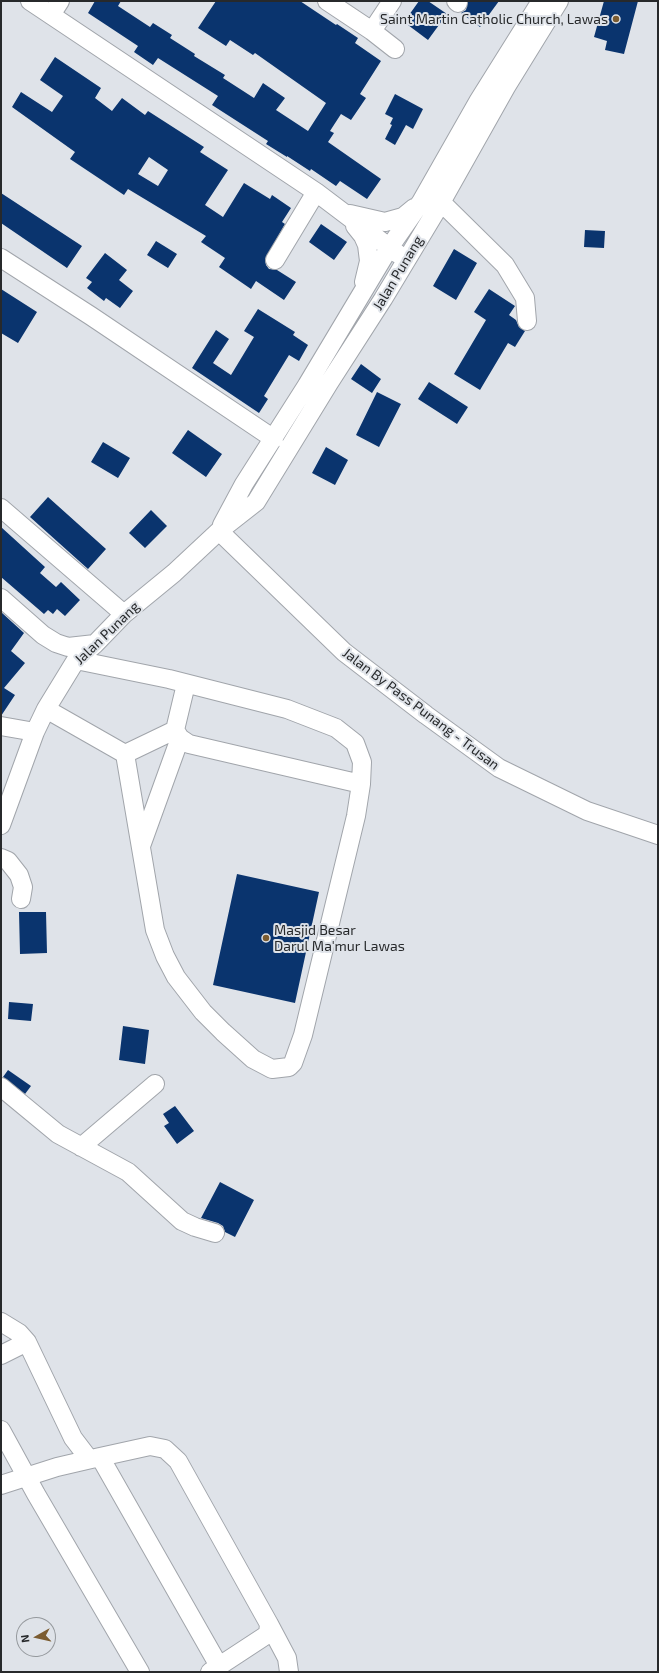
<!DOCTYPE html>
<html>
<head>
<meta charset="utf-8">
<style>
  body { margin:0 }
  #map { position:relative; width:659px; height:1673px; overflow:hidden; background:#dfe3e9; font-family:"Exo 2",sans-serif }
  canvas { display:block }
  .frame { position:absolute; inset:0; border:2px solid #27292b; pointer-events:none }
  .north { position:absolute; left:16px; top:1617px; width:40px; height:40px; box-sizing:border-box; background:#dfe3e9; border:1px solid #95999d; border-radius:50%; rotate:262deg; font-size:11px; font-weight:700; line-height:16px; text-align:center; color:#27292b }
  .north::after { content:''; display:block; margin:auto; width:14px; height:18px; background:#7b5c31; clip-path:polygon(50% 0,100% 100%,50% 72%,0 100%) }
</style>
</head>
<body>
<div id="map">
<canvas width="659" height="1673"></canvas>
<div class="frame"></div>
<div class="north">N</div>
</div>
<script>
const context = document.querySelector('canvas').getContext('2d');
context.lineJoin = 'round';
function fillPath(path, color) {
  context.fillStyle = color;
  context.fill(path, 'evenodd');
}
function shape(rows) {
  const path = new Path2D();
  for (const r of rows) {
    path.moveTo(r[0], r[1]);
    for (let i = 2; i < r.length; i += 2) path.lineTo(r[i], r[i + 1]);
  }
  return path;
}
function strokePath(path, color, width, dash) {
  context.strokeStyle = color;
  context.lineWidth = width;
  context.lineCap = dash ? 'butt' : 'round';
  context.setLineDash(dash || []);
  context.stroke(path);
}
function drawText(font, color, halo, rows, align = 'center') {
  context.font = font + ' "Exo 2",sans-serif';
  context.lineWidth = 4;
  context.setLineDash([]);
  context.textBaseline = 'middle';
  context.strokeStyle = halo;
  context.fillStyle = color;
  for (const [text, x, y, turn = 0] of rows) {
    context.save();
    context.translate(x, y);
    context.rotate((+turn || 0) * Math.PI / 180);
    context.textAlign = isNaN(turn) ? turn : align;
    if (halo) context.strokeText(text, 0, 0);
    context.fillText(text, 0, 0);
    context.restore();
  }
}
fillPath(shape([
  [95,1,121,1,118,6,150,27,153,23,172,35,170,38,195,54,194,56,225,75,223,78,254,98,263,83,285,98,276,110,308,131,326,103,255,53,253,55,230,40,226,46,198,28,216,1,300,1,336,25,337,24,358,38,355,43,381,61,360,94,366,98,351,120,341,114,330,131,334,133,328,142,381,179,367,199,340,181,336,186,311,169,310,171,287,156,287,157,266,144,268,141,212,105,218,96,158,58,153,65,134,52,138,46,88,13],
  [419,1,428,1,447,14,428,40,404,22],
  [468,1,499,1,480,27,461,13,466,10],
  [604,1,638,1,624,54,605,50,607,41,594,37],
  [55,57,101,88,95,98,112,111,122,98,145,115,148,111,204,147,200,152,228,170,205,205,223,217,244,183,270,199,272,195,291,208,282,222,285,224,265,259,266,265,269,269,277,270,296,282,284,300,256,281,251,289,219,267,225,258,201,242,206,236,128,189,124,195,70,159,75,152,12,107,21,92,52,112,63,96,40,80],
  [149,157,168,170,158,186,138,174],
  [395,94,423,109,413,129,406,125,395,145,385,139,392,125,390,124,393,118,385,114],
  [1,193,82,246,67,268,1,223],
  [321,224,347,242,334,260,309,242],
  [585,230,605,231,604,248,584,247],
  [156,241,177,254,168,268,147,255],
  [454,249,477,263,456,300,433,286],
  [105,253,127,270,119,280,133,291,120,308,106,298,104,301,87,288,92,282,86,278],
  [1,289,37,312,18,343,1,333],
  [489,289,515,306,509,315,516,320,519,327,525,331,515,347,508,343,480,390,454,374,486,320,474,312],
  [258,309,295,332,293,335,308,345,299,361,289,355,264,396,268,399,259,413,192,368,216,330,229,339,213,363,231,375,254,337,244,331],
  [361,364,381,379,372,393,351,379],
  [429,382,468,407,457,424,418,399],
  [377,392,401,404,379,447,356,435],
  [188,430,222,454,206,477,172,453],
  [103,442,130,458,118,478,91,462],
  [326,447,348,460,335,485,312,473],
  [48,497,106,549,88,569,30,517],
  [151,510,167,526,145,548,129,533],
  [1,527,45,567,40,573,56,587,61,582,80,600,65,616,57,609,53,614,48,610,44,614,1,577],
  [1,612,24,633,11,651,25,663,4,688,15,695,1,716],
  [237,874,319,892,295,1003,213,985],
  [19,912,46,912,47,953,20,954],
  [9,1002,33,1004,31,1021,8,1019],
  [123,1026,149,1030,145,1064,119,1060],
  [8,1070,31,1086,25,1094,3,1077],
  [175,1106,194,1131,177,1144,164,1126,169,1123,163,1114],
  [220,1182,254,1200,235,1237,225,1232,223,1226,218,1223,201,1218]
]), '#0a346e');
const minor = shape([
  [30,1,316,192,398,254],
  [327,1,372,31,395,49],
  [456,1,458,3],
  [51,15,60,1],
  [372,31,392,1],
  [441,202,505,265,525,298,527,321],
  [350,214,385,222,403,217,414,208],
  [355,226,363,236,367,245,369,261,364,282],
  [1,258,91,316,274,439],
  [275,260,316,192],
  [1,508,124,614],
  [222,525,244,484,307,385,389,248,421,202,479,100,541,1],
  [219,531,344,652,426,715,499,768,587,811,658,835],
  [1,598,43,635,56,643,68,647,95,644],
  [186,684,175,730,180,738,189,744,361,784],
  [46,709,125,754,155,930,165,956,176,977,203,1012,223,1032,253,1059,272,1069,289,1067,293,1063,303,1035,356,816,361,784,362,762,355,743,336,728,287,709,169,679,76,660],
  [1,726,35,732],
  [125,754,175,730],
  [1,825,35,732,46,709,76,660,95,644,124,614,174,573,219,531,256,502,329,383,383,299,439,206,506,87,559,1],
  [141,846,180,738],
  [1,858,8,861,19,875,23,887,21,899],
  [1,1087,58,1134,128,1172,182,1221,195,1227,215,1233],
  [81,1147,155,1084],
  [1,1322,19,1333,27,1342,73,1438,89,1459],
  [1,1355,27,1342],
  [1,1430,36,1494,140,1672],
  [100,1457,150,1446,165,1449,178,1461,269,1624,268,1634,210,1672],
  [1,1485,57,1467,100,1457,219,1666],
  [269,1624,287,1658,289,1672]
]);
strokePath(minor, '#a1a5ab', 20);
strokePath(minor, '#fff', 18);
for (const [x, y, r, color] of [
  [616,19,4,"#7b5c31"],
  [266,938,4,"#7b5c31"]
]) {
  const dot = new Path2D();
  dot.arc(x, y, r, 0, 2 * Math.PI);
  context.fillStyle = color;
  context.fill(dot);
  strokePath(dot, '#dfe3e9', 1.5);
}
drawText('14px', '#27292b', '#dfe3e9', [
  ["Saint Martin Catholic Church, Lawas",608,19],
  ["Masjid Besar",274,930,"left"],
  ["Darul Ma'mur Lawas",274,946,"left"]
], 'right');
drawText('14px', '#27292b', '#dfe3e9', [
  ["Jalan Punang",398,273,-59],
  ["Jalan Punang",107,633,-44],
  ["Jalan By Pass Punang - Trusan",421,709,37]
]);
</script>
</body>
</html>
